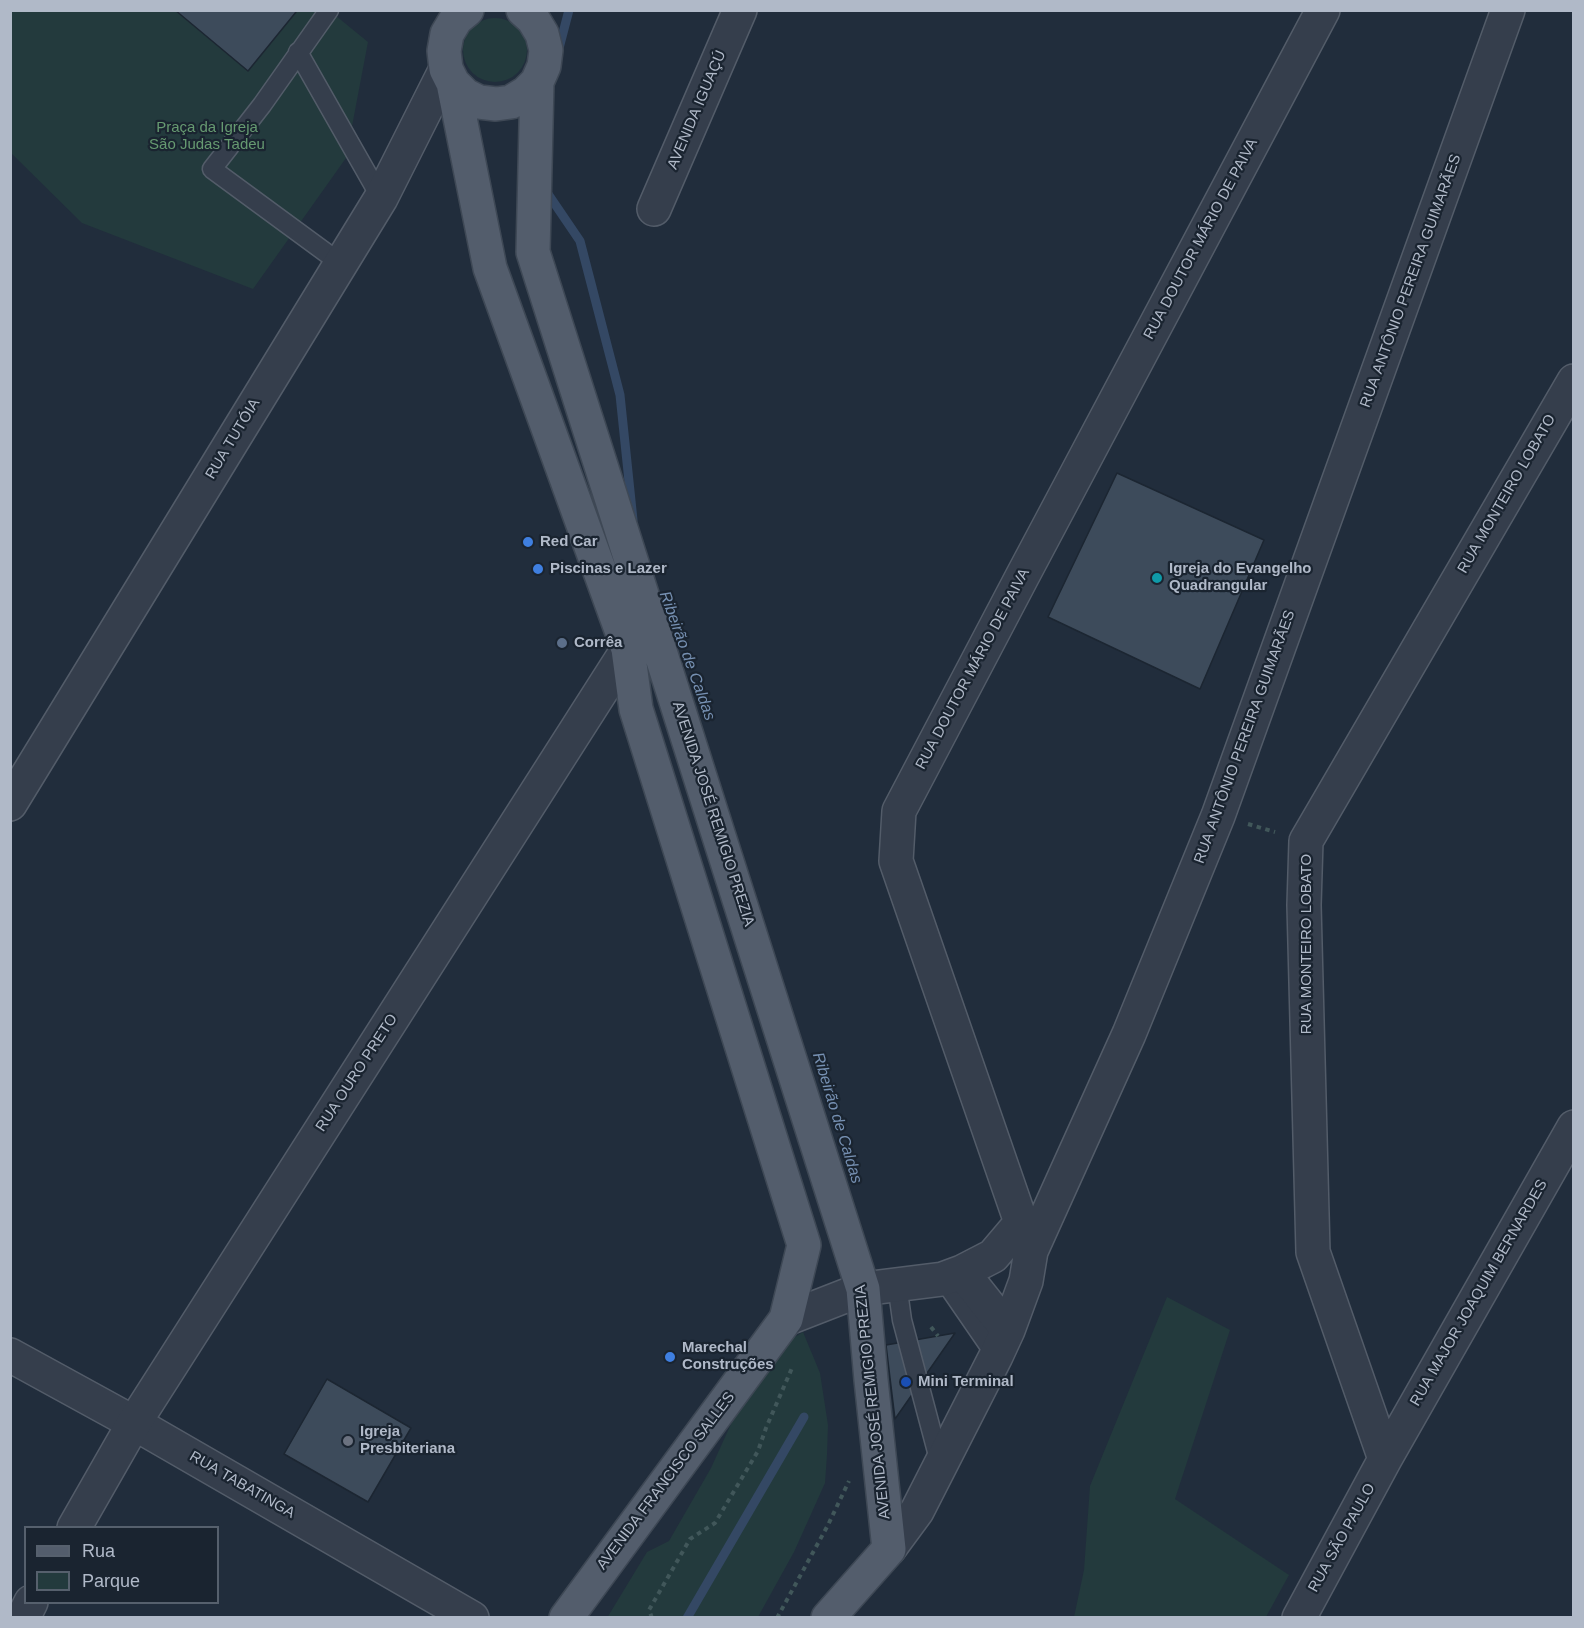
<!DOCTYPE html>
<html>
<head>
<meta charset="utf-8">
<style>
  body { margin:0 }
  #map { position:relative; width:1584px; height:1628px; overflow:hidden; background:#212d3c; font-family:Helvetica,sans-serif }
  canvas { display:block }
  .frame { position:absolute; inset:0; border:12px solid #b0b9c8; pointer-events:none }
  .legend { position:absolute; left:24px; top:1526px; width:195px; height:78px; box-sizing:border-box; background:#1a2430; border:2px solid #56606d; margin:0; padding:8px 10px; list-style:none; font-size:18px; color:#b0b9c8 }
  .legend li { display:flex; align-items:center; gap:12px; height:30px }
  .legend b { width:30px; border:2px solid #56606d }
</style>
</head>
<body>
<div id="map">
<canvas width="1584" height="1628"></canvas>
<div class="frame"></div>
<ul class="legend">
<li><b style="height:8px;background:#535d6c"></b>Rua</li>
<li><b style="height:16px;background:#233a3d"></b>Parque</li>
</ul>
</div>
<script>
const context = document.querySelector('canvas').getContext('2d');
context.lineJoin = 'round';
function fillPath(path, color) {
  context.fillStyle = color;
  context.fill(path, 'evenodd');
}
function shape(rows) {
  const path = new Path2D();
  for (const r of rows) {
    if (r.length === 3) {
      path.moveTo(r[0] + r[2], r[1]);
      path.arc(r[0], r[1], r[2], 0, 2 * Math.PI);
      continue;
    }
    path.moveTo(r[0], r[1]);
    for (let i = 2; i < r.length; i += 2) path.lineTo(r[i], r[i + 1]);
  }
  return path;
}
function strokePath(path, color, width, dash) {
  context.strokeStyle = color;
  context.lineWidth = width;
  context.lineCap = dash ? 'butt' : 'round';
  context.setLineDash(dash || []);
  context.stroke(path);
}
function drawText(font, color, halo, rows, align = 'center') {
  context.font = font + ' Helvetica,sans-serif';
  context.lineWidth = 4.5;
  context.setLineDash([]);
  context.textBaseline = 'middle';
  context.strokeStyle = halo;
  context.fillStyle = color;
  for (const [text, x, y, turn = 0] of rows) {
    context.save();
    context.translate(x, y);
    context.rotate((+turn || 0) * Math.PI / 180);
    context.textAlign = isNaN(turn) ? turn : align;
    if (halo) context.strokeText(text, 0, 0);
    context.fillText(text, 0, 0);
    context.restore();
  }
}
fillPath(shape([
  [10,11,330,11,368,42,346,158,253,289,82,223,11,153],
  [495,50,32],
  [1167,1297,1230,1330,1175,1499,1289,1575,1266,1617,1074,1617,1084,1570,1090,1486],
  [803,1332,820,1373,828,1425,827,1455,825,1483,794,1552,758,1617,607,1618,647,1552,669,1541,711,1468,761,1358]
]), '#233a3d');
strokePath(shape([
  [558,52,569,10],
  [544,188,580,241,620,395,633,520],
  [687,1618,804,1417]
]), '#344864', 9);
const building = shape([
  [175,10,295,10,296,12,248,71,175,10],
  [1117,473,1264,540,1200,689,1048,617,1117,473],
  [955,1333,895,1419,886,1345,955,1333],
  [327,1379,411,1428,368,1502,284,1454,327,1379]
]);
fillPath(building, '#3d4b5b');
strokePath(building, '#1c2632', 1.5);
const service = shape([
  [329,10,262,105,212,169,340,263],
  [298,52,381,198],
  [943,1279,996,1356],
  [897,1284,902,1320,940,1463]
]);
const minor = shape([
  [654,209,740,10],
  [10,804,381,198,446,69],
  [1031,1251,1129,1034,1218,816,1508,10],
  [962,1272,1008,1330],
  [786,1319,863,1289,943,1279,962,1272,993,1256,1021,1223],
  [10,1355,134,1423,472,1618],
  [1385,1459,1313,1252,1304,905,1306,841,1574,381],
  [889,1549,917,1511,996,1356,1008,1330,1026,1281,1031,1251,896,861,899,811,1023,575,1323,10],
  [1299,1618,1385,1459,1574,1127]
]);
const tertiary = shape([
  [74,1528,134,1423,628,649,644,640],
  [23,1618,31,1602]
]);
const primary = shape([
  [467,10,456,19,447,34,444,51,446,69,453,83,465,95,479,102,496,104,511,102,526,93,537,82,544,66,546,50,542,34,533,19,523,10],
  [537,82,533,252,863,1289,871,1380,889,1549,828,1618],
  [453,83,490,268,628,649,636,709,804,1245,786,1319,566,1618]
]);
strokePath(service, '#535c69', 21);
strokePath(minor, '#535c69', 36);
strokePath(tertiary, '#535c69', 36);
strokePath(primary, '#3e4855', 36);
strokePath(shape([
  [1248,824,1275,832],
  [931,1327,938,1336],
  [652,1618,649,1610,690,1539,715,1523,758,1451,766,1428,792,1368],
  [777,1618,828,1525,849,1481]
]), '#41575a', 4, [4.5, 4.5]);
strokePath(service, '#353e4c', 18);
strokePath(minor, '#353e4c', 33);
strokePath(tertiary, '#353e4c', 33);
strokePath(primary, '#535d6c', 33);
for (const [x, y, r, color] of [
  [528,542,6,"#3f7fe0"],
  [538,569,6,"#3f7fe0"],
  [1157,578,6,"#0f9aa8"],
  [562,643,6,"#5c6f8a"],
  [670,1357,6,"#3f7fe0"],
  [906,1382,6,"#1a4fb4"],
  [348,1441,6,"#6b7280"]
]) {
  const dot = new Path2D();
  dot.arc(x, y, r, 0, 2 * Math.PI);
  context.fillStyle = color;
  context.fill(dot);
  strokePath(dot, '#1a2430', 2);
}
drawText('15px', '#b0b9c8', '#1a2430', [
  ["AVENIDA IGUAÇÚ",697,110,-67],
  ["RUA DOUTOR MÁRIO DE PAIVA",1201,239,-62],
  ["RUA ANTÔNIO PEREIRA GUIMARÃES",1411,281,-70],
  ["RUA TUTÓIA",233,439,-59],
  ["RUA MONTEIRO LOBATO",1507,494,-60],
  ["RUA DOUTOR MÁRIO DE PAIVA",973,669,-62],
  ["RUA ANTÔNIO PEREIRA GUIMARÃES",1245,737,-70],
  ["AVENIDA JOSÉ REMIGIO PREZIA",713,814,72],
  ["RUA MONTEIRO LOBATO",1307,944,-90],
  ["RUA OURO PRETO",357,1073,-57],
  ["RUA MAJOR JOAQUIM BERNARDES",1479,1293,-60],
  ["AVENIDA JOSÉ REMIGIO PREZIA",873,1402,-96],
  ["AVENIDA FRANCISCO SALLES",666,1481,-53],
  ["RUA TABATINGA",242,1485,30],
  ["RUA SÃO PAULO",1342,1538,-61]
]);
drawText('15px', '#669a71', '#1a2430', [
  ["Praça da Igreja",207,128],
  ["São Judas Tadeu",207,145]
]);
drawText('bold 15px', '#b0b9c8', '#1a2430', [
  ["Red Car",540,542],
  ["Piscinas e Lazer",550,569],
  ["Igreja do Evangelho",1169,569],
  ["Quadrangular",1169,586],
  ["Corrêa",574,643],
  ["Marechal",682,1348],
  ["Construções",682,1365],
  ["Mini Terminal",918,1382],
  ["Igreja",360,1432],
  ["Presbiteriana",360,1449]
], 'left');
drawText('italic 16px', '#7690b2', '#1a2430', [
  ["Ribeirão de Caldas",687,656,70],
  ["Ribeirão de Caldas",837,1118,73]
]);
</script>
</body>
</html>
